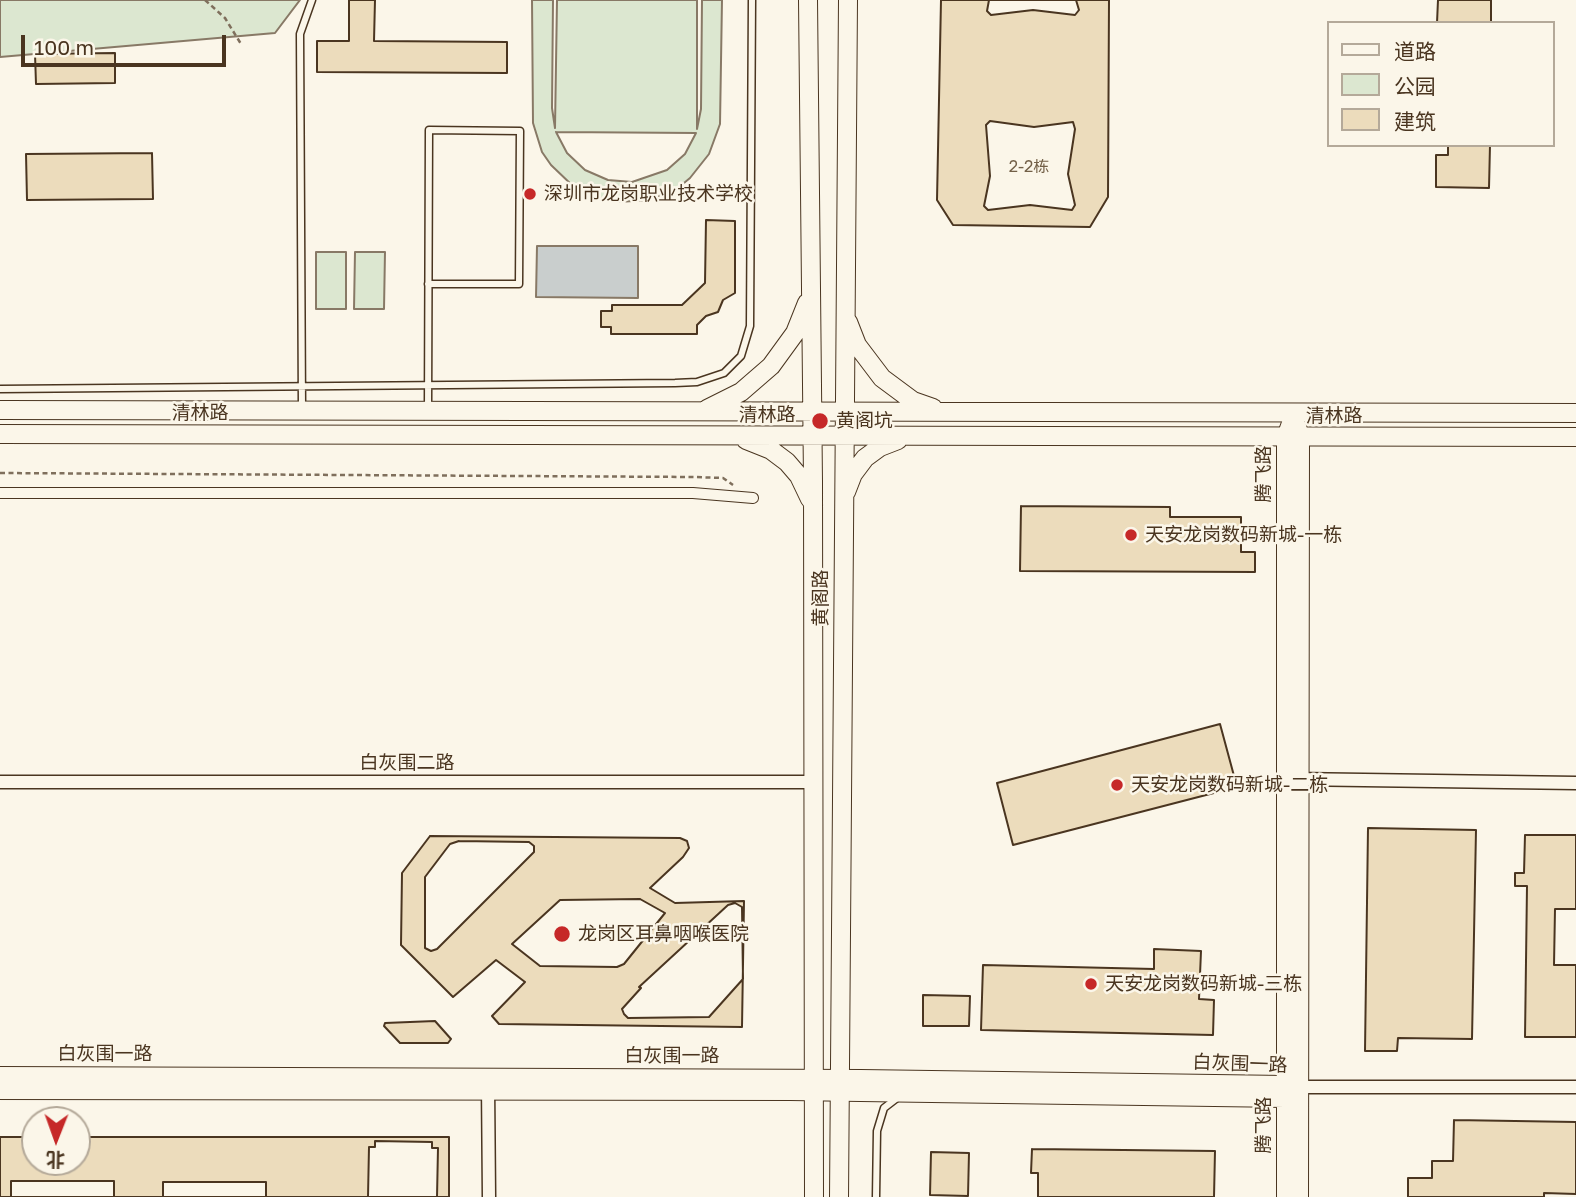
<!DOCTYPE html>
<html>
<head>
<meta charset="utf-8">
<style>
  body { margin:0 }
  #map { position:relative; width:1576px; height:1197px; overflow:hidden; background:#fbf6e9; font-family:"Golos Text","Noto Sans SC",sans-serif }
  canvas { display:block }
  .legend { position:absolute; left:1327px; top:21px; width:228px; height:126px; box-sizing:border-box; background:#fbf6e9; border:2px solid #b4a999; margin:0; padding:9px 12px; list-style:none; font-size:21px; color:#4a3520 }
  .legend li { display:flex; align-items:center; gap:14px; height:35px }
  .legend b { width:35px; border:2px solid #b4a999 }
  .north { position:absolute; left:21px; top:1106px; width:70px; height:70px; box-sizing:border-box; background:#fbf6e9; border:2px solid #b4a999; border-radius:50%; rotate:181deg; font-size:19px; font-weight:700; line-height:28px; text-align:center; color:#4a3520 }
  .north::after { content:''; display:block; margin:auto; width:24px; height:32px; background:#c62828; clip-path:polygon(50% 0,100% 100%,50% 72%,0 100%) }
  .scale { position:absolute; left:21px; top:35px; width:205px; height:32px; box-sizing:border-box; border:4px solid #4a3520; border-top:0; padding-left:9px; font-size:21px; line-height:24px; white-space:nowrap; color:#4a3520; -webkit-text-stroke:5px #fbf6e9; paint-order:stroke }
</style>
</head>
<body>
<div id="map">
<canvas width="1576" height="1197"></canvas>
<ul class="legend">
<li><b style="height:9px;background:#fbf6e9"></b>道路</li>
<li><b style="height:19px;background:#dce7d0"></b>公园</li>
<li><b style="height:19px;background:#ecdcbc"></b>建筑</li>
</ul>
<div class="north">北</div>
<div class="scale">100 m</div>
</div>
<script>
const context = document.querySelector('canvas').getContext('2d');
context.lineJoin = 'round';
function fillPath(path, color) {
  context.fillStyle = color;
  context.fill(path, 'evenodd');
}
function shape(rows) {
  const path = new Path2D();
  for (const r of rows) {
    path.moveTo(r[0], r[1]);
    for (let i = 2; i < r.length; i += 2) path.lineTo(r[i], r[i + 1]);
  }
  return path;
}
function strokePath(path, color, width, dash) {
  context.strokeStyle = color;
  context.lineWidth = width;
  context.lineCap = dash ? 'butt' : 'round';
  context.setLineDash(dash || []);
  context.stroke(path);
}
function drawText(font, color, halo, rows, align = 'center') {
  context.font = font + ' "Golos Text","Noto Sans SC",sans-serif';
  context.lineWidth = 5;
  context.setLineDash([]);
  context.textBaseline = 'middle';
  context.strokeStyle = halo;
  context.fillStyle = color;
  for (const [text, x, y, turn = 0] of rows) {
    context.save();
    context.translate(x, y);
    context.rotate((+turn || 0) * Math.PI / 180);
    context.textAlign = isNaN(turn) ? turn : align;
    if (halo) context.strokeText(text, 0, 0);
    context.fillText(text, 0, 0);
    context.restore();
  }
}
const green = shape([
  [0,0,300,0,275,33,0,57,0,0],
  [532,0,553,0,552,108,555,128,557,0,697,0,697,129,701,109,702,0,722,0,720,124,709,154,690,178,678,188,649,200,618,202,602,199,574,187,551,165,542,152,533,123,532,0],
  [556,132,696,133,685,154,667,170,632,182,608,180,585,170,567,153,556,132],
  [316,252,346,252,346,309,316,309,316,252],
  [355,252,385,252,384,309,354,309,355,252]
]);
fillPath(green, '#dce7d0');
strokePath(green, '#887966', 2);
const water = shape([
  [537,246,638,246,638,298,536,297,537,246]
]);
fillPath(water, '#c9cecd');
strokePath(water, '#887966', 2);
const building = shape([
  [349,0,375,0,374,41,507,42,507,73,317,72,317,41,349,41,349,0],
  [941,0,1109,0,1108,197,1090,227,953,225,937,200,941,0],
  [989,0,1076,0,1079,10,1075,15,1033,10,991,15,987,11,989,0],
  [1438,0,1491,0,1491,23,1437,23,1438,0],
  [115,53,115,83,36,84,35,54,115,53],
  [990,121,1034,127,1073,122,1075,129,1068,174,1075,205,1072,210,1030,205,988,210,984,206,990,176,986,125,990,121],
  [1448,145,1490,145,1489,188,1436,187,1436,155,1448,155,1448,145],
  [152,153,153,199,27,200,26,154,152,153],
  [706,220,735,221,735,293,723,300,718,312,706,316,697,325,697,334,611,334,611,327,601,327,601,311,612,311,612,305,682,305,705,283,706,220],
  [1021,506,1170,507,1170,517,1241,517,1241,552,1255,552,1255,572,1020,571,1021,506],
  [1220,724,1237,787,1013,845,997,783,1220,724],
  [1368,828,1476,830,1472,1039,1398,1038,1397,1051,1365,1051,1368,828],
  [1525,835,1576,835,1576,909,1555,909,1554,965,1576,965,1576,1037,1525,1037,1527,886,1515,886,1515,873,1524,873,1525,835],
  [430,836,680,838,687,841,689,848,683,857,650,888,675,903,744,901,742,1027,499,1024,492,1016,525,982,496,960,453,997,401,945,402,873,430,836],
  [640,899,665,913,624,964,617,967,540,966,512,944,560,900,640,899],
  [459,841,529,842,534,846,534,852,437,949,431,951,425,948,425,877,450,844,459,841],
  [735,903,742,907,743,979,709,1017,628,1018,624,1014,622,1009,641,988,639,987,728,905,735,903],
  [1154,949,1201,951,1199,999,1214,1000,1213,1035,981,1030,983,965,1154,969,1154,949],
  [923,995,970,996,969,1026,923,1026,923,995],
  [435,1021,451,1039,448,1043,400,1043,384,1026,385,1023,435,1021],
  [1454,1120,1576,1122,1576,1194,1544,1193,1544,1197,1408,1197,1408,1178,1432,1178,1432,1161,1453,1161,1454,1120],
  [0,1137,35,1137,35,1162,77,1162,77,1137,449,1137,449,1197,0,1197,0,1137],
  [375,1141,432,1142,432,1148,438,1148,437,1197,368,1197,369,1147,375,1147,375,1141],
  [1032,1149,1215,1151,1214,1197,1038,1197,1038,1173,1031,1173,1032,1149],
  [931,1152,969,1153,968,1196,930,1195,931,1152],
  [11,1181,114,1181,114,1197,11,1197,11,1181],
  [163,1182,266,1182,266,1197,163,1197,163,1182]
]);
fillPath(building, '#ecdcbc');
strokePath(building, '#4a3520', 2);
const service = shape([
  [0,389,675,383,697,382,724,373,741,356,750,326,752,0],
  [302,409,300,34,312,0],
  [428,409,429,130,520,131,519,284,428,284],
  [876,1197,877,1131,884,1108,897,1098]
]);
const pedestrian = shape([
  [0,493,693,493,753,498]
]);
const minor = shape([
  [1293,779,1576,783],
  [0,782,814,782],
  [488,1084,489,1197],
  [1300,1087,1576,1087]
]);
const tertiary = shape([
  [1298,426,1301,437,1300,1197],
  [0,1075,861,1078,1285,1084,1300,1087],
  [0,1091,790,1092,1285,1099,1300,1087],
  [1285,1197,1285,437,1294,412]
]);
const secondary = shape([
  [808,0,813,481,814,1197],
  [848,322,857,345,882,378,913,401,933,408],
  [707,409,741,392,771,366,795,333,807,303],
  [0,410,1576,413],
  [0,434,1576,437],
  [746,440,771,450,787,462,799,476,810,499],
  [846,492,853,474,865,458,880,447,898,440],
  [839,1197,848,0]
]);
strokePath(service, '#4a3520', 9);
strokePath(pedestrian, '#4a3520', 12);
strokePath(minor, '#4a3520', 15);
strokePath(tertiary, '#4a3520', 18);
strokePath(secondary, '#4a3520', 20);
strokePath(shape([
  [205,0,225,18,241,44],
  [0,473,694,477,723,478,733,485]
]), '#7f6f5c', 2.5, [5, 3.5]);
strokePath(service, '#fbf6e9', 6);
strokePath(pedestrian, '#fbf6e9', 10);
strokePath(minor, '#fbf6e9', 12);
strokePath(tertiary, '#fbf6e9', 16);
strokePath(secondary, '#fbf6e9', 18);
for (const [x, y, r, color] of [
  [530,194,7,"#c62828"],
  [820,421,9,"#c62828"],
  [1131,535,7,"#c62828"],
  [1117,785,7,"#c62828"],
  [562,934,9,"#c62828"],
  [1091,984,7,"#c62828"]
]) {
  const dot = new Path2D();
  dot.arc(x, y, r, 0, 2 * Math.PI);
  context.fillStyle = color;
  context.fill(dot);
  strokePath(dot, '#fbf6e9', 2.5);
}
drawText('16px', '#725f47', null, [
  ["2-2栋",1029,167]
]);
drawText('19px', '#4a3520', '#fbf6e9', [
  ["深圳市龙岗职业技术学校",544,194],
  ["黄阁坑",836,421],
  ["天安龙岗数码新城-一栋",1145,535],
  ["天安龙岗数码新城-二栋",1131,785],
  ["龙岗区耳鼻咽喉医院",578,934],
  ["天安龙岗数码新城-三栋",1105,984]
], 'left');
drawText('19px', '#4a3520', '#fbf6e9', [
  ["清林路",200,413],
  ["清林路",767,415],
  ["清林路",1334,416],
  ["腾飞路",1264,474,-90],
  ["黄阁路",821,598,-90],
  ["白灰围二路",407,763],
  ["白灰围一路",105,1054],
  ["白灰围一路",672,1056],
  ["白灰围一路",1240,1064,2],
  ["腾飞路",1264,1125,-90]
]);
</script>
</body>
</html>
